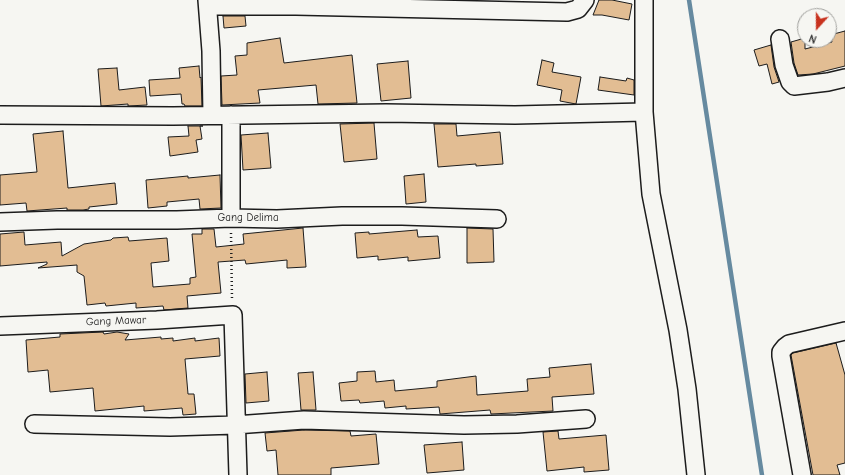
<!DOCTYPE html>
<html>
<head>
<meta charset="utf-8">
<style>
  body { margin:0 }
  #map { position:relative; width:845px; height:475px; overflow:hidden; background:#f6f6f2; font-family:"Comic Neue",sans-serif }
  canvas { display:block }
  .north { position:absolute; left:797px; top:8px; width:40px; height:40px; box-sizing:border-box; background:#f6f6f2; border:1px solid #9f9f9c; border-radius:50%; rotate:201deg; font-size:11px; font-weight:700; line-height:16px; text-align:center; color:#1c1c1c }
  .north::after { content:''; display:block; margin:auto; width:14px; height:18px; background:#c8321e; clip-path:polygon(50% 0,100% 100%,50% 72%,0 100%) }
</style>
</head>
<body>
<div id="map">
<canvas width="845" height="475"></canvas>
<div class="north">N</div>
</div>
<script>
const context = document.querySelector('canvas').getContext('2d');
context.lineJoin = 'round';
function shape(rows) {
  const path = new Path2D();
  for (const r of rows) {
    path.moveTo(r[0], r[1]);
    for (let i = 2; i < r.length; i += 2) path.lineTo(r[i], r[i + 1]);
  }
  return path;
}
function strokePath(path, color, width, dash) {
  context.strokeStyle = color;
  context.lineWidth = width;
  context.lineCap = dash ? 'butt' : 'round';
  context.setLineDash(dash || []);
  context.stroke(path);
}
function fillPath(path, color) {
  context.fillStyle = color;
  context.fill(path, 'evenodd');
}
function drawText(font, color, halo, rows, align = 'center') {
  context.font = font + ' "Comic Neue",sans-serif';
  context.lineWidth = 3.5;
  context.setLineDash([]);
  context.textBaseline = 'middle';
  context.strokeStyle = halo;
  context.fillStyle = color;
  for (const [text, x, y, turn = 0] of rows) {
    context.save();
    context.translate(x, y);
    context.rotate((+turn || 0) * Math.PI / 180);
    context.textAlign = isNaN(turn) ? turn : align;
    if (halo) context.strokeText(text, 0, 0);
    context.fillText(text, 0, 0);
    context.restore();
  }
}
strokePath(shape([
  [689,0,762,475]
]), '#668aa0', 4.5);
const building = shape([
  [599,0,612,0,632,4,629,20,602,15,593,15,599,0],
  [223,16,245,16,246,26,224,28,223,16],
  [845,31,845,66,813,74,798,75,794,63,791,42,805,38,805,49,832,42,830,35,845,31],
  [280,38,284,63,352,55,357,103,318,104,316,85,258,90,260,103,222,105,221,76,237,75,235,56,247,55,247,43,280,38],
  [771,45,774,67,779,82,772,84,767,64,759,66,754,50,771,45],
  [542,60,554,63,552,72,581,77,576,104,560,101,562,90,537,85,542,60],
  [408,61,411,98,381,101,377,64,408,61],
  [199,66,200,78,201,77,202,106,185,106,184,104,182,104,181,94,150,96,149,80,180,78,179,68,199,66],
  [117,68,119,90,145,87,147,105,128,106,128,104,101,106,98,69,117,68],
  [600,77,626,81,627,78,634,80,634,95,598,90,600,77],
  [374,123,377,159,344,162,340,124,374,123],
  [434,124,456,124,457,136,500,132,503,164,476,166,476,164,438,167,434,124],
  [188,126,203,126,200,126,202,139,196,140,198,152,170,156,168,137,189,136,188,126],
  [63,131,68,188,115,183,117,204,89,207,89,209,83,210,67,210,67,208,27,211,26,203,0,205,0,175,37,172,33,134,63,131],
  [268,133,271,168,243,170,241,135,268,133],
  [424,174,426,202,406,204,404,176,424,174],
  [220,175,221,208,200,209,199,199,167,202,167,206,148,208,146,180,188,176,188,178,220,175],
  [303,228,306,267,287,268,287,260,246,264,245,260,218,262,221,293,187,296,188,308,164,310,163,306,136,308,136,303,106,306,105,303,87,305,84,276,77,272,77,265,38,268,47,264,47,262,0,266,0,234,24,232,25,245,61,242,62,256,84,244,111,240,113,238,128,237,129,241,167,238,169,261,151,263,153,287,190,284,190,278,196,277,192,234,202,234,202,229,214,229,216,247,244,244,243,234,303,228],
  [467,228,493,229,494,262,467,263,467,228],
  [417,230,418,237,438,236,440,258,408,261,408,257,378,260,378,256,357,258,355,233,369,232,369,234,417,230],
  [103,332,104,334,117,332,129,334,125,340,161,337,161,339,173,338,173,341,195,338,195,341,219,338,220,356,185,359,188,394,194,394,196,414,183,415,182,408,144,411,144,406,95,411,93,388,50,392,48,370,28,372,26,340,60,337,60,334,103,332],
  [836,343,845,375,845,463,837,465,840,475,813,475,791,355,793,353,836,343],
  [591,364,594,394,552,397,553,411,491,414,490,410,440,414,439,407,406,409,406,406,385,408,384,401,360,403,359,400,341,401,339,383,357,381,357,372,375,371,376,382,394,380,395,391,437,387,437,381,476,376,477,395,528,391,527,379,550,377,549,368,591,364],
  [267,372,269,401,246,403,245,374,267,372],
  [313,372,316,410,301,410,298,373,313,372],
  [304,430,350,431,351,436,376,434,379,464,331,468,331,475,278,475,276,450,267,451,265,433,304,430],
  [558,431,559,439,606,435,609,470,584,472,584,467,547,471,543,432,558,431],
  [462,442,464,470,427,473,424,445,462,442]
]);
fillPath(building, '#e2bd93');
strokePath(building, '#1c1c1c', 1);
const street = shape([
  [207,0,211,51,212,115],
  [644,0,644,112,651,194,678,330,687,389,696,475],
  [208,6,296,6,567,12,578,9,585,0],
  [780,39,784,65,790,82,794,86,828,82,845,78],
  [0,115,173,116,386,113,515,115,644,112],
  [231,115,231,218],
  [0,222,57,220,177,220,231,218,277,219,342,216,402,216,497,219],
  [0,326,157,320,233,315,238,475],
  [34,424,170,427,235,425,304,420,464,425,517,424,586,419],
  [802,475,781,356,781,352,785,347,789,344,845,331]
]);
strokePath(street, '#1c1c1c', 20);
strokePath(shape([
  [231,233,232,300]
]), '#1c1c1c', 2.5, [1, 3]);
strokePath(street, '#f6f6f2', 17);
drawText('11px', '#1c1c1c', '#f6f6f2', [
  ["Gang Delima",248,218],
  ["Gang Mawar",116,321,-2]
]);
</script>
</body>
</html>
